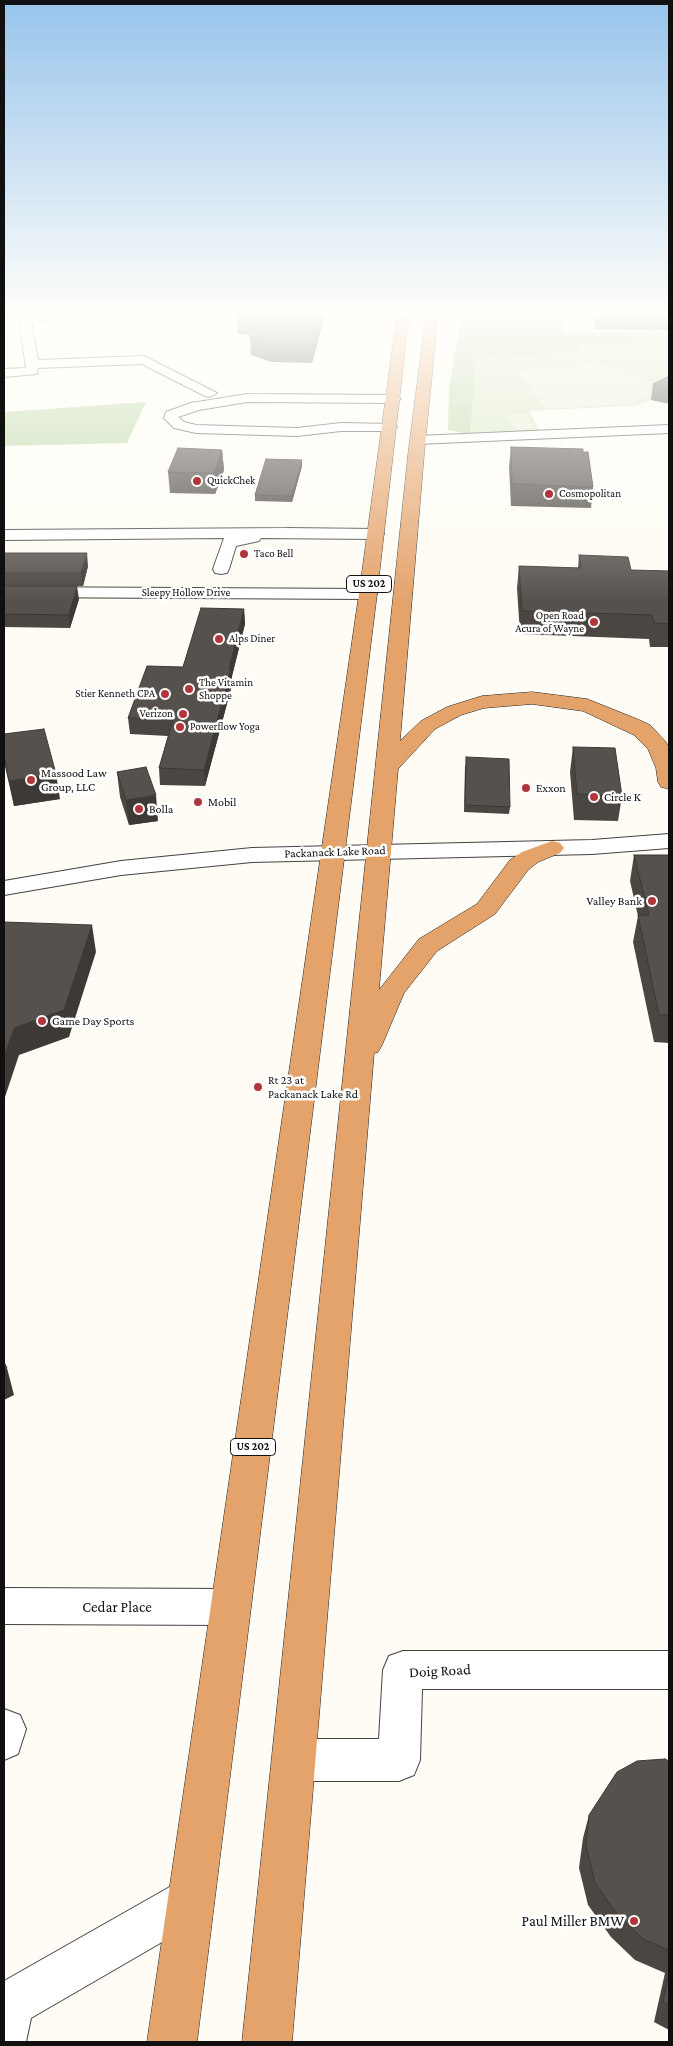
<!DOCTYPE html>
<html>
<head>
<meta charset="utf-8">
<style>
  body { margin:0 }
  #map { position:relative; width:673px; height:2046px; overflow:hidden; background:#fefcf4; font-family:"Crimson Pro",serif }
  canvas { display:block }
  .frame { position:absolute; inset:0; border:5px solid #101010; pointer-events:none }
</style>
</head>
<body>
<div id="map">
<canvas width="673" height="2046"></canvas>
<div class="frame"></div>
</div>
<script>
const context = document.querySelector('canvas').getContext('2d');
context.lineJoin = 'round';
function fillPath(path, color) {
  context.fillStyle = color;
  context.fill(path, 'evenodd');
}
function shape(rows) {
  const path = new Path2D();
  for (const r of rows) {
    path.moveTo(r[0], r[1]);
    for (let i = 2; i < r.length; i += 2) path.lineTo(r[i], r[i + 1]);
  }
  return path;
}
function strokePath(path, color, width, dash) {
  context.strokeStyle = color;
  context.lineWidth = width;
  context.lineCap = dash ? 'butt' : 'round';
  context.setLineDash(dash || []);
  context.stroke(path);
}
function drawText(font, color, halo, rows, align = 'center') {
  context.font = font + ' "Crimson Pro",serif';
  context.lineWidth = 5;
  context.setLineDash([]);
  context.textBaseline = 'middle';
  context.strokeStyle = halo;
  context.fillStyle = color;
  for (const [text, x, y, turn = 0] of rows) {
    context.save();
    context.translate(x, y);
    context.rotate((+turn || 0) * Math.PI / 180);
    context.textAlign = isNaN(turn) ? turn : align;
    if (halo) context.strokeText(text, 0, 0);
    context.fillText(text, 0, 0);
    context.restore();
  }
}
fillPath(shape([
  [561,315,669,315,669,331,564,333]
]), '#ece5ed');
fillPath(shape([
  [627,343,669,343,669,390,645,403,632,406,529,411,540,431,470,434,475,358,578,352,580,345]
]), '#d3e5c0');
fillPath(shape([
  [461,315,561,315,565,333,669,331,669,343,580,345,579,352,476,358,470,434,448,430,449,390],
  [146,402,127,443,4,446,4,412]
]), '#b8d4a1');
fillPath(shape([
  [600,365,646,377,651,388,647,396,632,404,545,408,519,373,523,370],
  [526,414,535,428,514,429,506,415]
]), '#e3edd1');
const minor = shape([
  [21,315,58,315,52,319,31,321,38,360,144,356,217,393,210,397,205,396,142,364,38,368,37,374,4,377,4,369,26,368,19,318,21,315],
  [247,394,394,395,401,399,394,403,247,402,199,410,178,417,184,422,196,425,297,428,341,423,395,424,397,427,390,431,341,431,297,436,196,433,174,428,164,418,166,412,191,403,247,394],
  [669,425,669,433,418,444,411,440,418,436,669,425],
  [287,528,376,529,384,534,376,539,261,538,259,541,236,546,229,569,227,573,221,574,215,573,213,569,224,538,4,540,4,530,287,528],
  [4,587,368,589,374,590,377,594,374,598,368,599,4,597,4,587],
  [669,834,669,848,592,854,252,862,121,875,4,895,4,881,121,861,252,848,592,840,669,834],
  [4,1588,231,1589,244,1594,250,1607,244,1620,231,1625,4,1624,4,1588],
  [403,1651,669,1651,669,1689,422,1689,420,1760,414,1775,399,1781,295,1781,280,1775,274,1760,280,1745,295,1739,379,1739,383,1670,389,1656,403,1651],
  [4,1709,20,1715,26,1729,18,1754,4,1760,4,1709],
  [191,1878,207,1884,213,1900,207,1916,31,2018,26,2042,4,2042,4,1981,175,1884,191,1878]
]);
const highway = shape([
  [397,315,409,315,377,594,197,2042,147,2042,359,594,397,315],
  [426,315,438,315,424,455,400,741,421,721,447,707,482,696,532,692,587,699,637,719,650,725,666,742,669,748,669,789,661,787,658,782,656,768,648,749,634,735,583,711,532,704,484,708,461,715,435,729,398,769,379,990,419,939,477,904,510,860,522,852,552,841,560,843,564,848,560,853,538,862,528,870,495,914,437,951,404,993,382,1045,378,1052,374,1053,292,2042,242,2042,408,455,426,315]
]);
strokePath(minor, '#434343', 2);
strokePath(highway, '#212121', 1);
fillPath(minor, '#fff');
fillPath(highway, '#e4a36b');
fillPath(shape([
  [238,315,325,315,312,363,271,362,251,355,250,335,238,334,237,317],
  [593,315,669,315,669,330,595,329],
  [669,376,669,404,651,400,653,384],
  [511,447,583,452,593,487,591,508,511,506,509,467],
  [222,450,224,470,215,494,170,493,168,472],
  [302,466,292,502,255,501,255,495],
  [4,553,88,566,83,586,4,586],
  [579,555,631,570,669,571,669,647,650,647,649,639,520,634,517,588,519,566,578,568],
  [4,586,79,599,70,628,4,627],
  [244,609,245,624,232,676,232,685,205,786,160,785,159,768,168,736,130,734,128,718,183,667],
  [4,734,60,799,14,806,4,762],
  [573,747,622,796,618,821,574,820,570,772],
  [465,765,510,807,509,814,464,812],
  [117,772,158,821,129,825,120,797],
  [634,855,669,855,669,1043,654,1042,633,942,638,916,630,881],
  [669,1761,669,2030,654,2022,665,1973,635,1960,611,1937,588,1905,579,1868,583,1838,589,1815]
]), '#4b4642');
fillPath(shape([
  [320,315,325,315,312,363,311,345],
  [222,450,224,470,215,494,214,473],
  [302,460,302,466,292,502,292,496],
  [87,553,88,566,83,586,81,573],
  [77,586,79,599,70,628,69,615],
  [244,609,245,624,232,676,232,685,205,786,204,770],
  [56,774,60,799,14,806,9,781],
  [156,795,158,821,129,825,126,800],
  [92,925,96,952,69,1037,19,1055,4,1100,4,1056,14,1028],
  [7,1368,14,1395,4,1400,4,1369]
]), '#3d3936');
const building = shape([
  [238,315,320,315,311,345,270,344,250,337,250,317,237,317,238,315],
  [669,376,669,388,653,384,669,376],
  [511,447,583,449,583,452,588,452,593,487,512,484,511,447],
  [178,448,222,450,214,473,168,472,178,448],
  [266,459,302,460,292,496,255,495,266,459],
  [4,553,87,553,81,573,4,573,4,553],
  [579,555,628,557,631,570,669,571,669,624,654,623,652,615,522,611,519,566,581,568,579,555],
  [4,586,77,586,69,615,4,614,4,586],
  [201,608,244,609,229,669,231,669,204,770,159,768,173,720,128,718,147,666,183,667,201,608],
  [44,729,56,774,9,781,4,755,4,734,44,729],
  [573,747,615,748,622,796,577,794,573,747],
  [466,757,509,759,510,807,465,805,466,757],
  [146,767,156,795,126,800,117,772,146,767],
  [634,855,669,855,669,1015,659,1015,638,915,649,915,634,855],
  [4,922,92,925,64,1010,14,1028,4,1056,4,922],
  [4,1362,7,1368,4,1369,4,1362],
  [665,1759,669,1761,669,1950,643,1939,618,1915,595,1883,586,1845,589,1815,617,1772,637,1761,665,1759],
  [669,1973,669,2005,663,2002,669,1973]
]);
fillPath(building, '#57514d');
strokePath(building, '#3d3936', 1);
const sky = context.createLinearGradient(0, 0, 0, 602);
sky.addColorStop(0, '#97c4eb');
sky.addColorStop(0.52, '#fffefa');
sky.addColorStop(1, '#fffefa00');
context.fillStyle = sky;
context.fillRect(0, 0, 673, 602);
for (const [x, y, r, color] of [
  [197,481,5,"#b1363b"],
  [549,494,5,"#b1363b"],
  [244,554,5,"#b1363b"],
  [594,622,5,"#b1363b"],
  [219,639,5,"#b1363b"],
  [189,689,5,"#b1363b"],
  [165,694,5,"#b1363b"],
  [183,714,5,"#b1363b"],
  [180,727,5,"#b1363b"],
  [31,780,5,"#b1363b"],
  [526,788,5,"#b1363b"],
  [594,797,5,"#b1363b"],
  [198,802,5,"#b1363b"],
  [139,809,5,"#b1363b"],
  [652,901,5,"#b1363b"],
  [42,1021,5,"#b1363b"],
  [258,1087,5,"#b1363b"],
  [634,1921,5,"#b1363b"]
]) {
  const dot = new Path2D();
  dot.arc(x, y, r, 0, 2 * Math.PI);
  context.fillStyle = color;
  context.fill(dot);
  strokePath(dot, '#fff', 2);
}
drawText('11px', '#101010', '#fff', [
  ["QuickChek",207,481],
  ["Cosmopolitan",559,494],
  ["Taco Bell",254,554],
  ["Open Road",584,616,"right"],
  ["Acura of Wayne",584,629,"right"],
  ["Alps Diner",229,639],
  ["The Vitamin",199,683],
  ["Shoppe",199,696],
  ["Stier Kenneth CPA",155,694,"right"],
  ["Verizon",173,714,"right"],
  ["Powerflow Yoga",190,727]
], 'left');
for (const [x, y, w] of [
  [369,584,45],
  [253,1447,45]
]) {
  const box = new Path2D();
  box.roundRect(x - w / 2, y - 8.5, w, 17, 4);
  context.fillStyle = '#fff';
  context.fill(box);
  strokePath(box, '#101010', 1);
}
drawText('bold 11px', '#101010', null, [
  ["US 202",369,584],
  ["US 202",253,1447]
]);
drawText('11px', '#101010', '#fff', [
  ["Sleepy Hollow Drive",186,593]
]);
drawText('12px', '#101010', '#fff', [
  ["Massood Law",41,773],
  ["Group, LLC",41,787],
  ["Exxon",536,788],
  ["Circle K",604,797],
  ["Mobil",208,802],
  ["Bolla",149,809],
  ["Valley Bank",642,901,"right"],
  ["Game Day Sports",52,1021],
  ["Rt 23 at",268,1080],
  ["Packanack Lake Rd",268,1094]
], 'left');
drawText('12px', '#101010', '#fff', [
  ["Packanack Lake Road",335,852,-2]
]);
drawText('15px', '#101010', '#fff', [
  ["Cedar Place",117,1607],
  ["Doig Road",440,1671,-3]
]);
drawText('15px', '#101010', '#fff', [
  ["Paul Miller BMW",624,1921]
], 'right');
</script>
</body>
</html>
